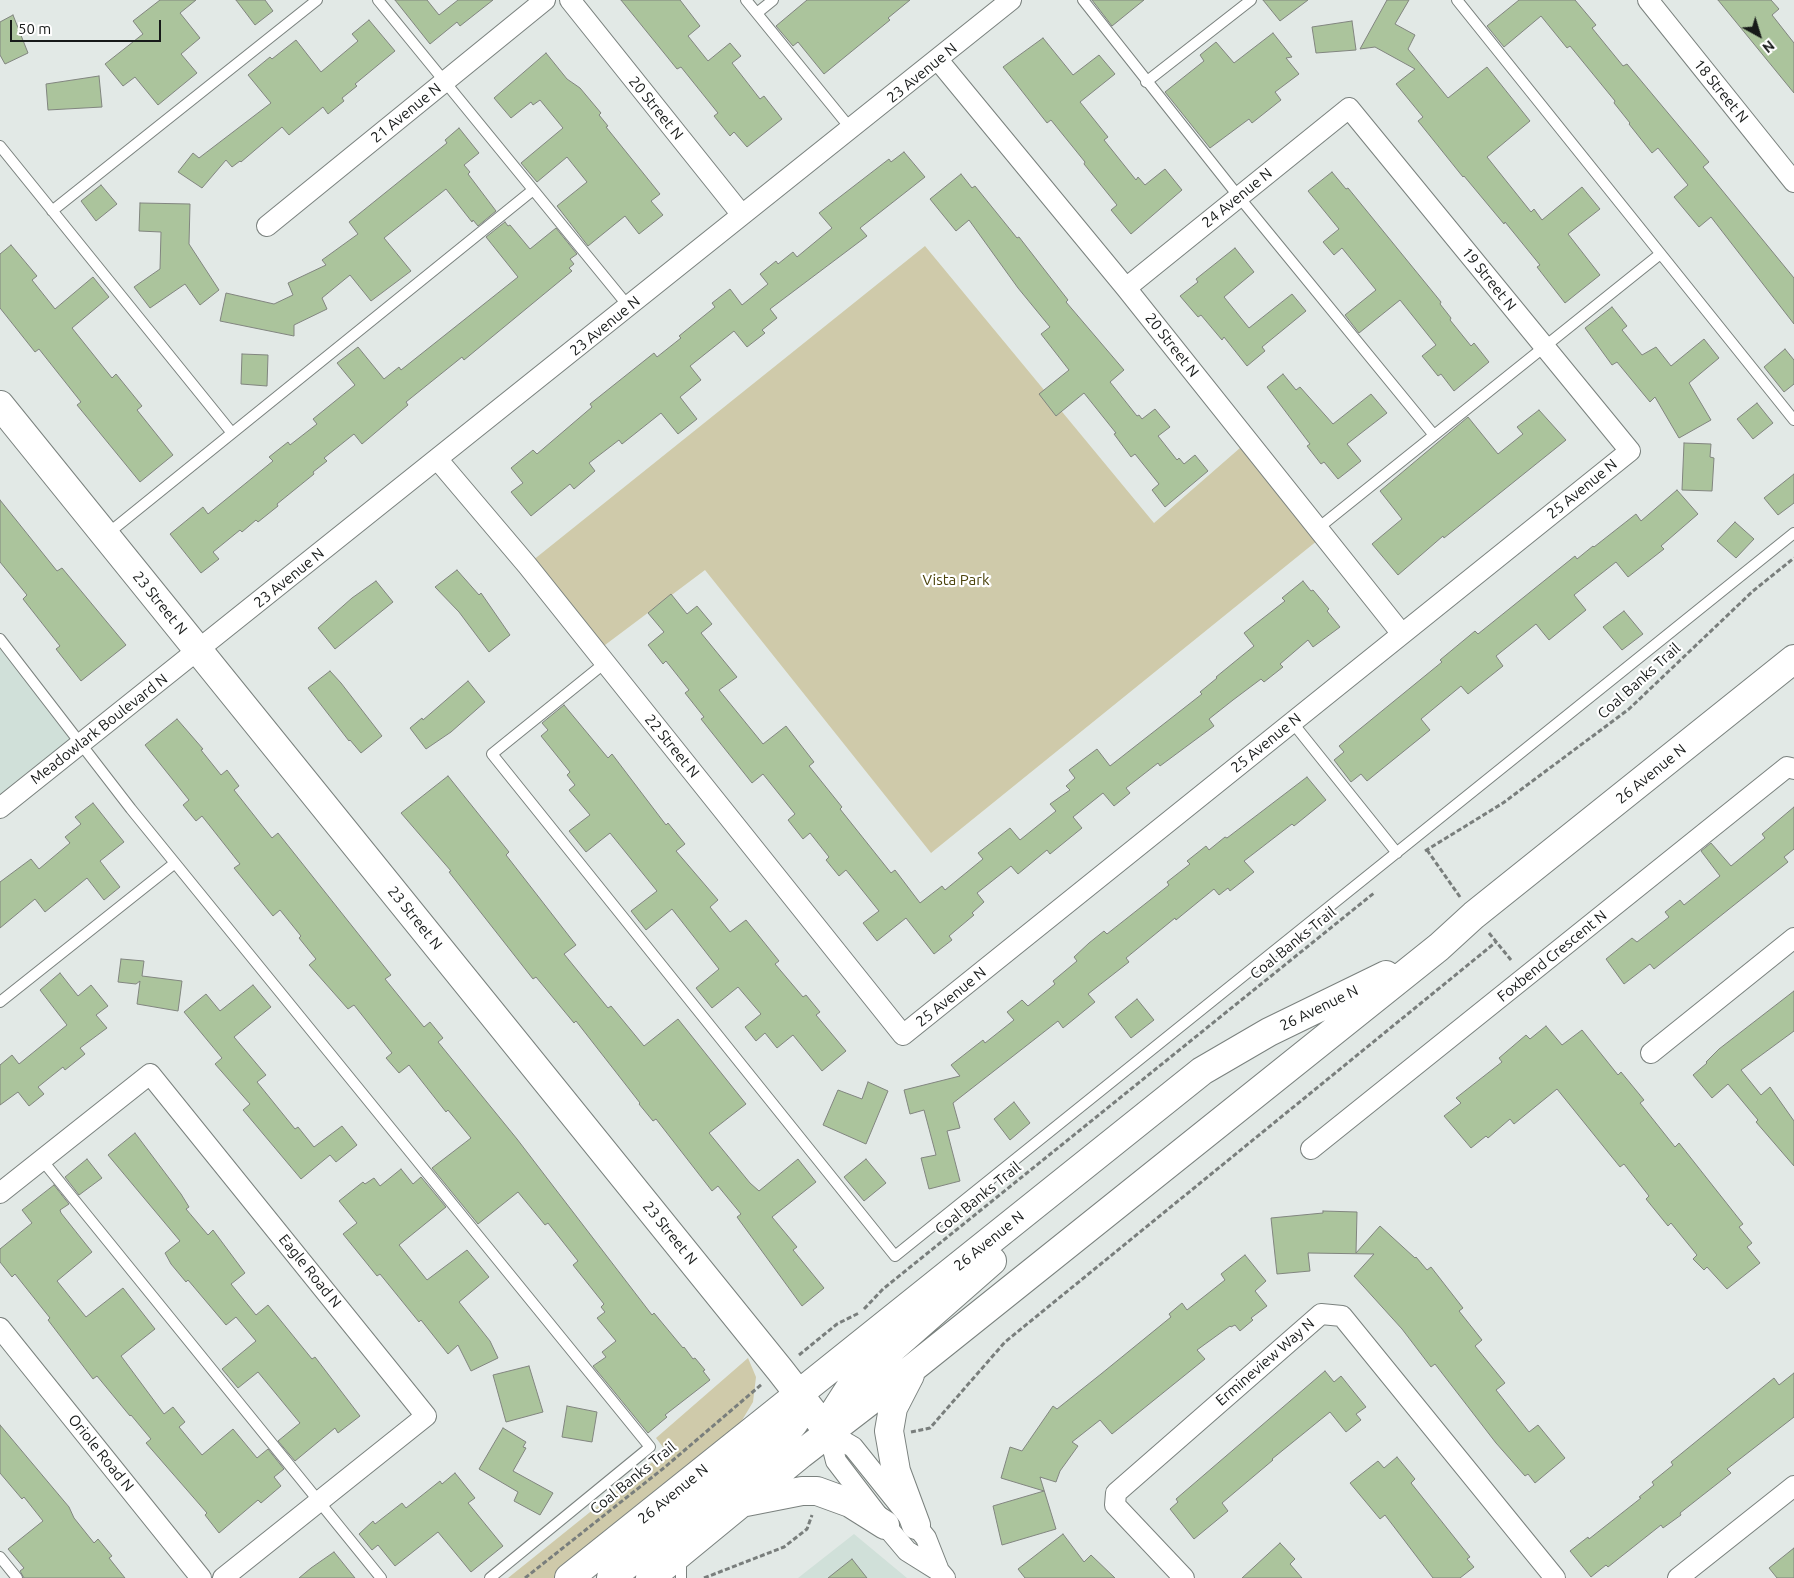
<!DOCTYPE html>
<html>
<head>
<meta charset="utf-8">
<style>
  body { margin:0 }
  #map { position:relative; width:1794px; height:1578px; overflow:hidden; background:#e2e9e6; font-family:Ubuntu,sans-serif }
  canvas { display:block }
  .north { position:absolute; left:1734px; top:10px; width:50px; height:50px; -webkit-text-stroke:4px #fff; paint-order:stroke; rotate:141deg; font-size:14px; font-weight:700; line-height:20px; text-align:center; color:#171a19 }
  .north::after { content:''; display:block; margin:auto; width:18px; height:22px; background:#171a19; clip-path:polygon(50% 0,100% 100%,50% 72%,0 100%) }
  .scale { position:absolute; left:10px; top:20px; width:151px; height:22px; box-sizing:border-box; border:2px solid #171a19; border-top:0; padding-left:6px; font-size:15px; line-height:18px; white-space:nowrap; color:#171a19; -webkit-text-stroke:4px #fff; paint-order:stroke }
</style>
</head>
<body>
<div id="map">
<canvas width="1794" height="1578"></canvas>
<div class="north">N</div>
<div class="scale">50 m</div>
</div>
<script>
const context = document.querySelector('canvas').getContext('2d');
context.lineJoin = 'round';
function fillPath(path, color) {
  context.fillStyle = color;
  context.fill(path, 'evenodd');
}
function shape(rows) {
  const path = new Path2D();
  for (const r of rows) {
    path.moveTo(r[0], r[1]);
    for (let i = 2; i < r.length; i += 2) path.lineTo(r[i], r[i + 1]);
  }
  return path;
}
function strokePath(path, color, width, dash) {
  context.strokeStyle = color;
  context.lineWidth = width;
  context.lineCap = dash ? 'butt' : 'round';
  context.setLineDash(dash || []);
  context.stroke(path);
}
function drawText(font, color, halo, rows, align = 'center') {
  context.font = font + ' Ubuntu,sans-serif';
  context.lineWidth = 4.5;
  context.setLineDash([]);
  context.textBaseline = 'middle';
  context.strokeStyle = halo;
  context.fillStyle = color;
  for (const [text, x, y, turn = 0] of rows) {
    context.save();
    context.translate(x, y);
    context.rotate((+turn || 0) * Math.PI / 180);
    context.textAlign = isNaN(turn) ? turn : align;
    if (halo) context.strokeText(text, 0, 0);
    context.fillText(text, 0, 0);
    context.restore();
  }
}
fillPath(shape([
  [0,640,81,742,0,808],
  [854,1534,907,1578,798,1578]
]), '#d0e0d9');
fillPath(shape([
  [925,246,1154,523,1248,441,1323,536,931,853,705,570,597,651,527,565],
  [748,1358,756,1377,753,1402,735,1432,558,1578,508,1578,666,1451,656,1438]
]), '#cfcaaa');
const building = shape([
  [160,0,196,0,180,13,200,38,181,54,197,73,158,105,135,77,123,86,105,64,143,34,133,21,160,0],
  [236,0,265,0,273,11,255,25,236,0],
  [395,0,427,0,439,15,458,0,493,0,460,26,457,22,430,44,395,0],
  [621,0,680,0,700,26,688,36,708,61,730,43,741,56,732,63,760,99,764,96,782,119,747,147,734,132,730,136,714,116,718,113,681,67,677,69,621,0],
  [807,0,910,0,888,18,890,20,824,74,798,42,793,46,776,26,807,0],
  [1092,0,1144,0,1112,26,1092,0],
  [1263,0,1308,0,1280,21,1263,0],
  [1387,0,1409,0,1395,24,1415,35,1408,49,1448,98,1487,67,1530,121,1487,157,1531,212,1534,209,1542,220,1582,187,1600,209,1568,234,1600,275,1565,303,1537,267,1540,265,1505,222,1504,224,1464,176,1463,177,1418,121,1423,117,1396,84,1415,69,1375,47,1360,49,1387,0],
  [1519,0,1575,0,1596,25,1592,28,1623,66,1627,64,1709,162,1703,167,1794,278,1794,324,1711,217,1699,227,1674,197,1688,185,1658,148,1652,153,1629,124,1630,123,1614,103,1615,101,1570,46,1567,48,1541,16,1504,47,1487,26,1519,0],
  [1718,0,1771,0,1779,9,1772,15,1794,43,1794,93,1718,0],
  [13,15,28,53,5,64,0,55,0,22,13,15],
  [369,20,395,51,355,84,357,86,342,98,344,101,328,114,323,107,289,135,282,127,241,162,240,161,232,167,226,160,202,188,178,172,193,153,199,158,271,103,248,75,270,57,272,59,296,40,321,72,358,41,352,34,369,20],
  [1352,21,1356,50,1316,53,1312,27,1352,21],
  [1273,33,1292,57,1286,58,1299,74,1275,92,1281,100,1252,123,1249,119,1210,148,1165,92,1204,61,1200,55,1216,42,1234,63,1273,33],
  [1043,38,1073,75,1099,55,1115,74,1080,102,1108,137,1104,140,1136,180,1138,177,1145,185,1165,169,1182,190,1131,234,1111,210,1117,205,1084,164,1085,162,1051,120,1047,123,1003,67,1043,38],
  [546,53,567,79,580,88,601,113,599,115,608,126,606,127,660,194,651,201,663,215,639,234,625,216,588,246,557,206,587,182,567,157,537,182,521,163,563,128,540,100,533,105,531,102,511,118,494,98,546,53],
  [99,76,102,107,48,110,46,84,99,76],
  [459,128,479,153,464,165,470,172,468,174,496,211,478,226,473,220,472,222,446,189,384,238,411,271,371,301,350,275,322,298,327,309,294,325,294,336,220,321,226,293,274,304,293,295,288,283,326,265,322,260,358,234,349,222,447,143,445,140,459,128],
  [904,152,925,177,860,228,867,236,770,309,777,318,762,330,765,333,747,347,734,331,690,366,701,380,680,397,697,419,678,434,661,413,622,444,619,440,589,463,595,471,574,489,570,484,531,516,511,492,523,483,511,468,533,450,537,454,592,407,590,404,654,353,657,357,681,338,679,336,715,307,712,303,730,289,742,305,768,284,760,274,776,261,778,264,793,252,797,257,832,228,819,213,889,159,891,162,904,152],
  [1332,172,1346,189,1348,188,1441,302,1440,304,1451,318,1450,320,1471,346,1474,343,1489,362,1454,391,1441,374,1438,376,1422,356,1436,345,1400,300,1359,333,1345,315,1376,290,1342,248,1334,255,1323,242,1339,229,1308,191,1332,172],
  [961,174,972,188,975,186,1017,238,1019,237,1068,300,1066,302,1124,370,1110,382,1137,416,1139,415,1142,419,1155,409,1170,427,1158,436,1177,460,1179,458,1184,464,1195,455,1208,471,1165,507,1152,490,1159,484,1135,454,1131,457,1114,434,1116,433,1084,393,1056,416,1039,394,1069,370,1041,334,1050,327,1018,288,969,220,956,231,930,199,961,174],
  [101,185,117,204,96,221,81,201,101,185],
  [140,203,190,204,189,244,219,290,200,305,185,284,150,308,134,287,160,269,161,232,139,231,140,203],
  [505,222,508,226,510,225,530,249,556,228,577,254,570,259,574,264,569,268,572,271,464,360,462,357,406,402,408,405,362,444,354,434,324,458,327,461,313,472,314,474,277,504,278,506,258,522,256,520,242,532,240,530,213,552,219,559,201,573,170,534,203,507,208,514,273,461,269,457,288,442,290,445,317,424,313,419,355,385,337,363,358,347,384,379,399,367,401,370,518,277,486,237,505,222],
  [11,245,37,276,32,280,55,309,93,277,109,297,72,328,112,378,116,374,142,406,137,410,173,455,140,482,77,405,81,402,39,349,35,352,0,308,0,254,11,245],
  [1235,248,1254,272,1224,297,1249,328,1292,294,1306,311,1262,347,1265,351,1247,366,1224,337,1222,340,1201,315,1198,317,1180,296,1198,282,1196,279,1235,248],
  [1612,307,1627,326,1622,330,1642,355,1656,347,1671,366,1704,339,1719,358,1689,383,1711,420,1679,438,1655,397,1650,402,1617,362,1612,365,1585,328,1612,307],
  [1785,349,1794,360,1794,384,1784,392,1764,367,1785,349],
  [242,354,268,355,267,386,241,384,242,354],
  [1283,374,1296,390,1300,387,1333,424,1371,394,1387,413,1347,444,1361,461,1338,479,1324,462,1321,464,1307,446,1310,444,1267,387,1283,374],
  [1757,403,1773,423,1753,439,1737,419,1757,403],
  [1539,410,1566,440,1444,538,1443,536,1398,575,1372,544,1402,519,1380,491,1468,417,1498,454,1523,434,1517,427,1539,410],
  [1684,443,1711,444,1710,457,1714,458,1712,491,1682,490,1684,443],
  [1794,474,1794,503,1778,515,1764,498,1794,474],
  [1677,490,1698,514,1661,546,1664,549,1628,577,1616,562,1574,595,1586,610,1549,640,1536,624,1496,656,1503,666,1468,694,1461,686,1421,719,1430,730,1367,781,1361,774,1351,782,1334,760,1344,752,1339,746,1442,662,1440,660,1475,631,1478,634,1575,556,1577,559,1593,546,1594,547,1636,514,1641,521,1677,490],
  [0,500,57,571,62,568,126,645,81,681,56,649,60,646,23,599,27,595,0,562,0,500],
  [1735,522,1754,539,1736,558,1717,541,1735,522],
  [457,570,479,595,481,593,510,635,489,652,459,612,435,587,457,570],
  [376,581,393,602,335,649,318,628,352,598,376,581],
  [1303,581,1311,591,1313,590,1329,609,1327,611,1340,627,1313,647,1308,640,1280,664,1283,667,1264,682,1261,679,1233,700,1209,719,1214,726,1160,766,1158,763,1126,788,1130,793,1114,806,1103,793,1073,817,1082,828,1050,854,1047,850,1018,874,1011,866,977,893,984,902,972,913,974,915,949,936,952,940,934,954,906,918,877,941,863,923,879,911,846,870,839,876,826,860,829,857,810,833,803,839,788,820,795,814,763,774,752,783,701,719,704,717,685,693,689,690,666,661,663,664,648,645,664,632,648,613,671,594,687,614,697,606,712,624,701,633,737,677,719,690,763,744,786,726,814,762,809,766,842,807,840,809,891,873,895,870,920,903,942,886,945,890,983,859,978,853,1010,828,1020,840,1056,811,1050,804,1070,790,1066,786,1075,778,1069,770,1097,749,1110,766,1202,694,1200,692,1217,678,1216,677,1254,646,1244,633,1285,601,1282,598,1303,581],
  [1624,611,1643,634,1622,650,1603,627,1624,611],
  [330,671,341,683,382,736,361,753,350,740,349,741,308,688,330,671],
  [468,681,485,702,451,732,426,749,410,728,422,718,423,720,468,681],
  [564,705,608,758,612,754,666,825,668,823,685,844,676,851,718,900,710,907,730,932,746,920,779,961,775,964,803,997,806,995,820,1012,816,1015,846,1051,822,1071,793,1035,777,1048,765,1033,756,1041,745,1027,761,1014,738,987,712,1008,696,988,719,969,672,909,646,930,631,911,657,891,610,833,586,852,569,831,590,815,569,790,575,785,567,775,570,772,541,736,548,730,542,723,564,705],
  [177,719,203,749,201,750,221,775,227,770,239,786,234,790,260,823,272,838,278,833,391,975,385,979,424,1027,430,1022,443,1038,438,1042,517,1139,652,1315,654,1313,683,1348,684,1347,693,1359,695,1358,705,1370,703,1371,710,1380,665,1415,667,1417,648,1433,593,1366,606,1357,602,1352,616,1341,597,1318,605,1312,601,1307,604,1304,573,1265,578,1261,548,1223,545,1225,518,1192,478,1224,432,1168,471,1138,448,1110,446,1112,409,1065,399,1073,386,1058,392,1053,354,1005,348,1009,309,965,316,959,299,938,301,936,280,910,273,916,234,868,240,864,202,816,196,821,183,805,189,800,145,745,177,719],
  [448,776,509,852,506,855,576,945,564,954,608,1008,611,1006,644,1046,678,1019,746,1104,709,1133,750,1183,759,1191,798,1159,816,1182,772,1217,797,1247,793,1250,824,1288,802,1306,737,1217,741,1214,718,1186,712,1191,656,1119,653,1121,639,1104,640,1103,576,1021,574,1023,536,977,533,979,449,872,451,871,401,813,448,776],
  [1307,777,1326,800,1294,826,1292,824,1244,861,1254,872,1230,891,1228,888,1219,895,1214,889,1176,920,1175,918,1126,958,1129,962,1088,994,1095,1002,1063,1028,1058,1021,953,1103,960,1128,947,1131,960,1181,929,1189,921,1158,936,1155,924,1110,910,1114,904,1090,960,1076,951,1065,983,1040,985,1043,1014,1020,1007,1012,1022,1000,1028,1006,1055,984,1053,981,1077,961,1074,957,1089,943,1104,931,1107,934,1169,885,1167,882,1190,864,1187,861,1206,846,1209,850,1225,837,1227,838,1307,777],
  [93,803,124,842,100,861,120,887,104,900,87,878,45,912,35,899,0,928,0,882,31,859,39,869,70,843,65,837,81,824,75,817,93,803],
  [1794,807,1794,849,1784,857,1788,862,1654,969,1650,964,1624,984,1606,959,1632,938,1637,942,1669,917,1665,912,1680,900,1684,905,1720,876,1701,851,1711,843,1731,866,1765,838,1762,834,1794,807],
  [121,959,144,961,142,976,182,981,178,1011,137,1004,140,981,136,984,118,982,121,959],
  [60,973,78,996,91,985,108,1006,96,1015,107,1028,80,1048,85,1054,65,1070,63,1067,38,1087,44,1094,29,1106,18,1092,0,1105,0,1065,12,1055,19,1064,67,1025,40,990,60,973],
  [253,985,271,1007,234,1037,266,1075,257,1082,295,1129,298,1127,314,1147,342,1126,357,1145,336,1162,330,1155,301,1179,243,1110,250,1104,215,1064,222,1058,184,1012,206,994,220,1011,253,985],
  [1794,991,1794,1031,1741,1070,1761,1095,1770,1087,1794,1121,1794,1166,1756,1122,1758,1120,1728,1084,1712,1098,1693,1075,1707,1063,1706,1062,1719,1049,1794,991],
  [1137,999,1154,1020,1131,1038,1115,1017,1137,999],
  [1546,1026,1562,1045,1582,1030,1618,1075,1621,1072,1644,1100,1640,1103,1675,1147,1679,1143,1743,1224,1739,1227,1752,1243,1747,1247,1760,1263,1727,1289,1707,1267,1704,1270,1693,1259,1697,1255,1671,1223,1668,1226,1646,1199,1649,1196,1624,1164,1620,1167,1557,1089,1514,1124,1510,1119,1488,1138,1486,1136,1471,1148,1444,1116,1461,1103,1456,1098,1502,1062,1499,1058,1526,1035,1530,1039,1546,1026],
  [868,1082,888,1091,866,1144,823,1125,838,1090,862,1099,868,1082],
  [1014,1102,1030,1123,1010,1140,994,1119,1014,1102],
  [135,1133,181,1194,189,1207,186,1209,208,1235,213,1230,245,1273,231,1284,256,1315,268,1305,312,1359,315,1357,360,1416,338,1433,335,1428,295,1461,278,1441,300,1423,258,1372,238,1388,222,1369,256,1341,236,1317,226,1325,188,1280,186,1282,171,1264,165,1253,180,1241,108,1155,135,1133],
  [87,1159,102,1178,79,1195,65,1177,87,1159],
  [866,1159,886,1183,864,1201,844,1177,866,1159],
  [401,1169,413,1184,421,1177,446,1207,399,1245,427,1280,467,1250,489,1277,459,1302,490,1341,498,1358,471,1371,458,1345,448,1354,421,1320,419,1322,380,1274,377,1276,343,1234,357,1223,339,1201,363,1182,365,1184,374,1178,380,1186,401,1169],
  [54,1185,69,1204,60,1210,61,1213,92,1252,57,1281,86,1317,123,1288,155,1329,121,1356,164,1414,173,1407,185,1422,179,1427,202,1455,233,1429,257,1458,268,1449,284,1469,274,1477,281,1486,261,1503,258,1500,219,1533,205,1515,207,1513,146,1443,151,1439,131,1415,130,1416,97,1376,93,1379,48,1320,50,1318,15,1274,12,1277,0,1262,0,1249,32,1223,22,1210,54,1185],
  [1323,1211,1357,1212,1356,1253,1380,1226,1415,1258,1416,1257,1427,1270,1431,1267,1463,1308,1459,1311,1482,1340,1475,1346,1505,1383,1496,1390,1529,1432,1538,1425,1565,1458,1535,1483,1528,1474,1525,1476,1496,1443,1435,1364,1431,1367,1402,1329,1354,1276,1374,1254,1308,1253,1310,1271,1277,1274,1271,1218,1323,1213,1323,1211],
  [1245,1255,1266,1281,1255,1291,1267,1306,1251,1318,1253,1320,1240,1331,1235,1325,1231,1327,1230,1326,1197,1350,1205,1359,1112,1434,1100,1420,1072,1442,1078,1446,1060,1471,1056,1482,1040,1477,1056,1529,1002,1545,993,1506,1044,1491,1001,1478,1010,1447,1022,1451,1053,1406,1057,1409,1101,1374,1171,1317,1169,1314,1182,1303,1187,1310,1225,1280,1221,1274,1245,1255],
  [529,1366,543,1412,506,1422,493,1375,529,1366],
  [1325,1371,1334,1382,1341,1376,1366,1407,1356,1414,1361,1420,1346,1432,1330,1412,1272,1459,1273,1460,1222,1503,1228,1511,1194,1539,1170,1509,1178,1502,1176,1499,1325,1371],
  [1794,1373,1794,1417,1727,1469,1731,1473,1680,1513,1681,1515,1663,1528,1661,1525,1608,1567,1606,1565,1591,1577,1570,1551,1588,1537,1589,1539,1641,1498,1639,1497,1654,1485,1652,1482,1673,1465,1671,1462,1774,1378,1779,1385,1794,1373],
  [567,1406,597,1412,592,1442,562,1437,567,1406],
  [0,1425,69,1507,74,1518,94,1543,98,1539,112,1556,109,1558,125,1578,24,1578,20,1571,24,1568,8,1549,43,1521,24,1497,22,1499,0,1473,0,1425],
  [503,1428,526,1442,523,1447,526,1448,513,1471,553,1493,540,1515,514,1501,518,1492,479,1469,503,1428],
  [1397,1457,1415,1479,1411,1483,1470,1557,1467,1559,1474,1567,1460,1578,1433,1578,1385,1515,1380,1519,1350,1483,1378,1461,1384,1468,1397,1457],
  [455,1473,475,1498,468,1503,503,1546,471,1572,438,1532,395,1566,378,1545,372,1550,359,1534,373,1521,375,1524,402,1503,406,1508,440,1481,442,1484,455,1473],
  [1063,1534,1084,1562,1091,1555,1115,1578,1025,1578,1018,1569,1063,1534],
  [1280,1543,1295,1559,1290,1564,1302,1578,1242,1578,1280,1543],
  [1794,1548,1794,1578,1777,1578,1769,1568,1794,1548],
  [334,1552,355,1578,299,1578,311,1568,334,1552],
  [852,1559,867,1578,828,1578,852,1559]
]);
fillPath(building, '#abc49c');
strokePath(building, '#81857f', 1);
const lane = shape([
  [378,0,629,307],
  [746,0,851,129],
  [1083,0,1239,197,1433,434],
  [1457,0,1794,420],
  [757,13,773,0],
  [1146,82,1251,0],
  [0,146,232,433],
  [52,211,317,0],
  [1317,529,1659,255],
  [106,535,533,190],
  [0,639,131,809,650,1447,490,1578],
  [606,662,492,754,895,1256,1794,533],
  [1292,722,1397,853],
  [0,1002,175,863],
  [42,1160,381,1578],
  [0,1557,17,1578],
  [681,1578,681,1559]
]);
const street = shape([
  [570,0,742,215],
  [1648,0,1794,182],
  [938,60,1126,288,1402,634],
  [267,226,545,0],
  [438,460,527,565,903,1035,1630,451,1349,108,1126,288],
  [0,808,1011,0],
  [1651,1053,1794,938],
  [1311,1149,1787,767,1794,769],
  [0,1193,150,1074,426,1416,223,1578],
  [0,1328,201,1578],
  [829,1433,853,1447,926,1538,939,1571,945,1578],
  [829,1433,836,1461,885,1525,907,1551,939,1571],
  [1184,1578,1115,1505,1116,1493,1321,1314,1342,1316,1555,1578],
  [1678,1578,1794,1486]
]);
const secondary = shape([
  [0,405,780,1370,829,1433],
  [910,1375,893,1408,889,1431,896,1471,916,1525],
  [829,1432,835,1411,853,1383,992,1261],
  [746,1502,802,1491,817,1491,850,1503,885,1525],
  [569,1578,1202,1071,1269,1032,1386,975],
  [611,1578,785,1434,794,1423,798,1415,799,1394],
  [650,1578,801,1454,914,1367,1439,947,1474,915,1794,659]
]);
strokePath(lane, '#7a817e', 12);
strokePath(street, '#7a817e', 22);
strokePath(secondary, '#7a817e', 30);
strokePath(shape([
  [1427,850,1460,897],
  [1425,851,1503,803,1629,709,1753,591,1794,558],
  [1489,933,1511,960],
  [864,1309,883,1289,1374,893],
  [799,1355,837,1324,859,1313],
  [911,1432,930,1428,1005,1342,1496,942],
  [525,1578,665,1467,762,1384],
  [704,1578,784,1547,807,1529,812,1515]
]), '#797e7c', 3, [5, 2.5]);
strokePath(lane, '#fff', 10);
strokePath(street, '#fff', 20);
strokePath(secondary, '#fff', 28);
drawText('15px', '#171a19', '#fff', [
  ["23 Avenue N",922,73,-39],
  ["18 Street N",1721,91,51],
  ["20 Street N",656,108,51],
  ["21 Avenue N",406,113,-39],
  ["24 Avenue N",1237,198,-39],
  ["19 Street N",1489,279,51],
  ["23 Avenue N",605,326,-39],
  ["20 Street N",1172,345,52],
  ["25 Avenue N",1582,489,-39],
  ["23 Avenue N",289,578,-39],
  ["23 Street N",160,603,51],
  ["Coal Banks Trail",1639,681,-42],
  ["Meadowlark Boulevard N",99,729,-38],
  ["25 Avenue N",1266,743,-39],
  ["22 Street N",672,746,51],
  ["26 Avenue N",1651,774,-39],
  ["23 Street N",415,918,51],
  ["Coal Banks Trail",1293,943,-39],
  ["Foxbend Crescent N",1552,956,-39],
  ["25 Avenue N",951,997,-39],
  ["26 Avenue N",1319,1008,-26],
  ["Coal Banks Trail",978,1198,-39],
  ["23 Street N",670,1233,51],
  ["26 Avenue N",989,1241,-39],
  ["Eagle Road N",310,1271,51],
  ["Ermineview Way N",1265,1362,-41],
  ["Oriole Road N",101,1453,51],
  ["Coal Banks Trail",633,1478,-39],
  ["26 Avenue N",673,1494,-39]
]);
drawText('15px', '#4b430b', '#fff', [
  ["Vista Park",956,580]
]);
</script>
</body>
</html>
